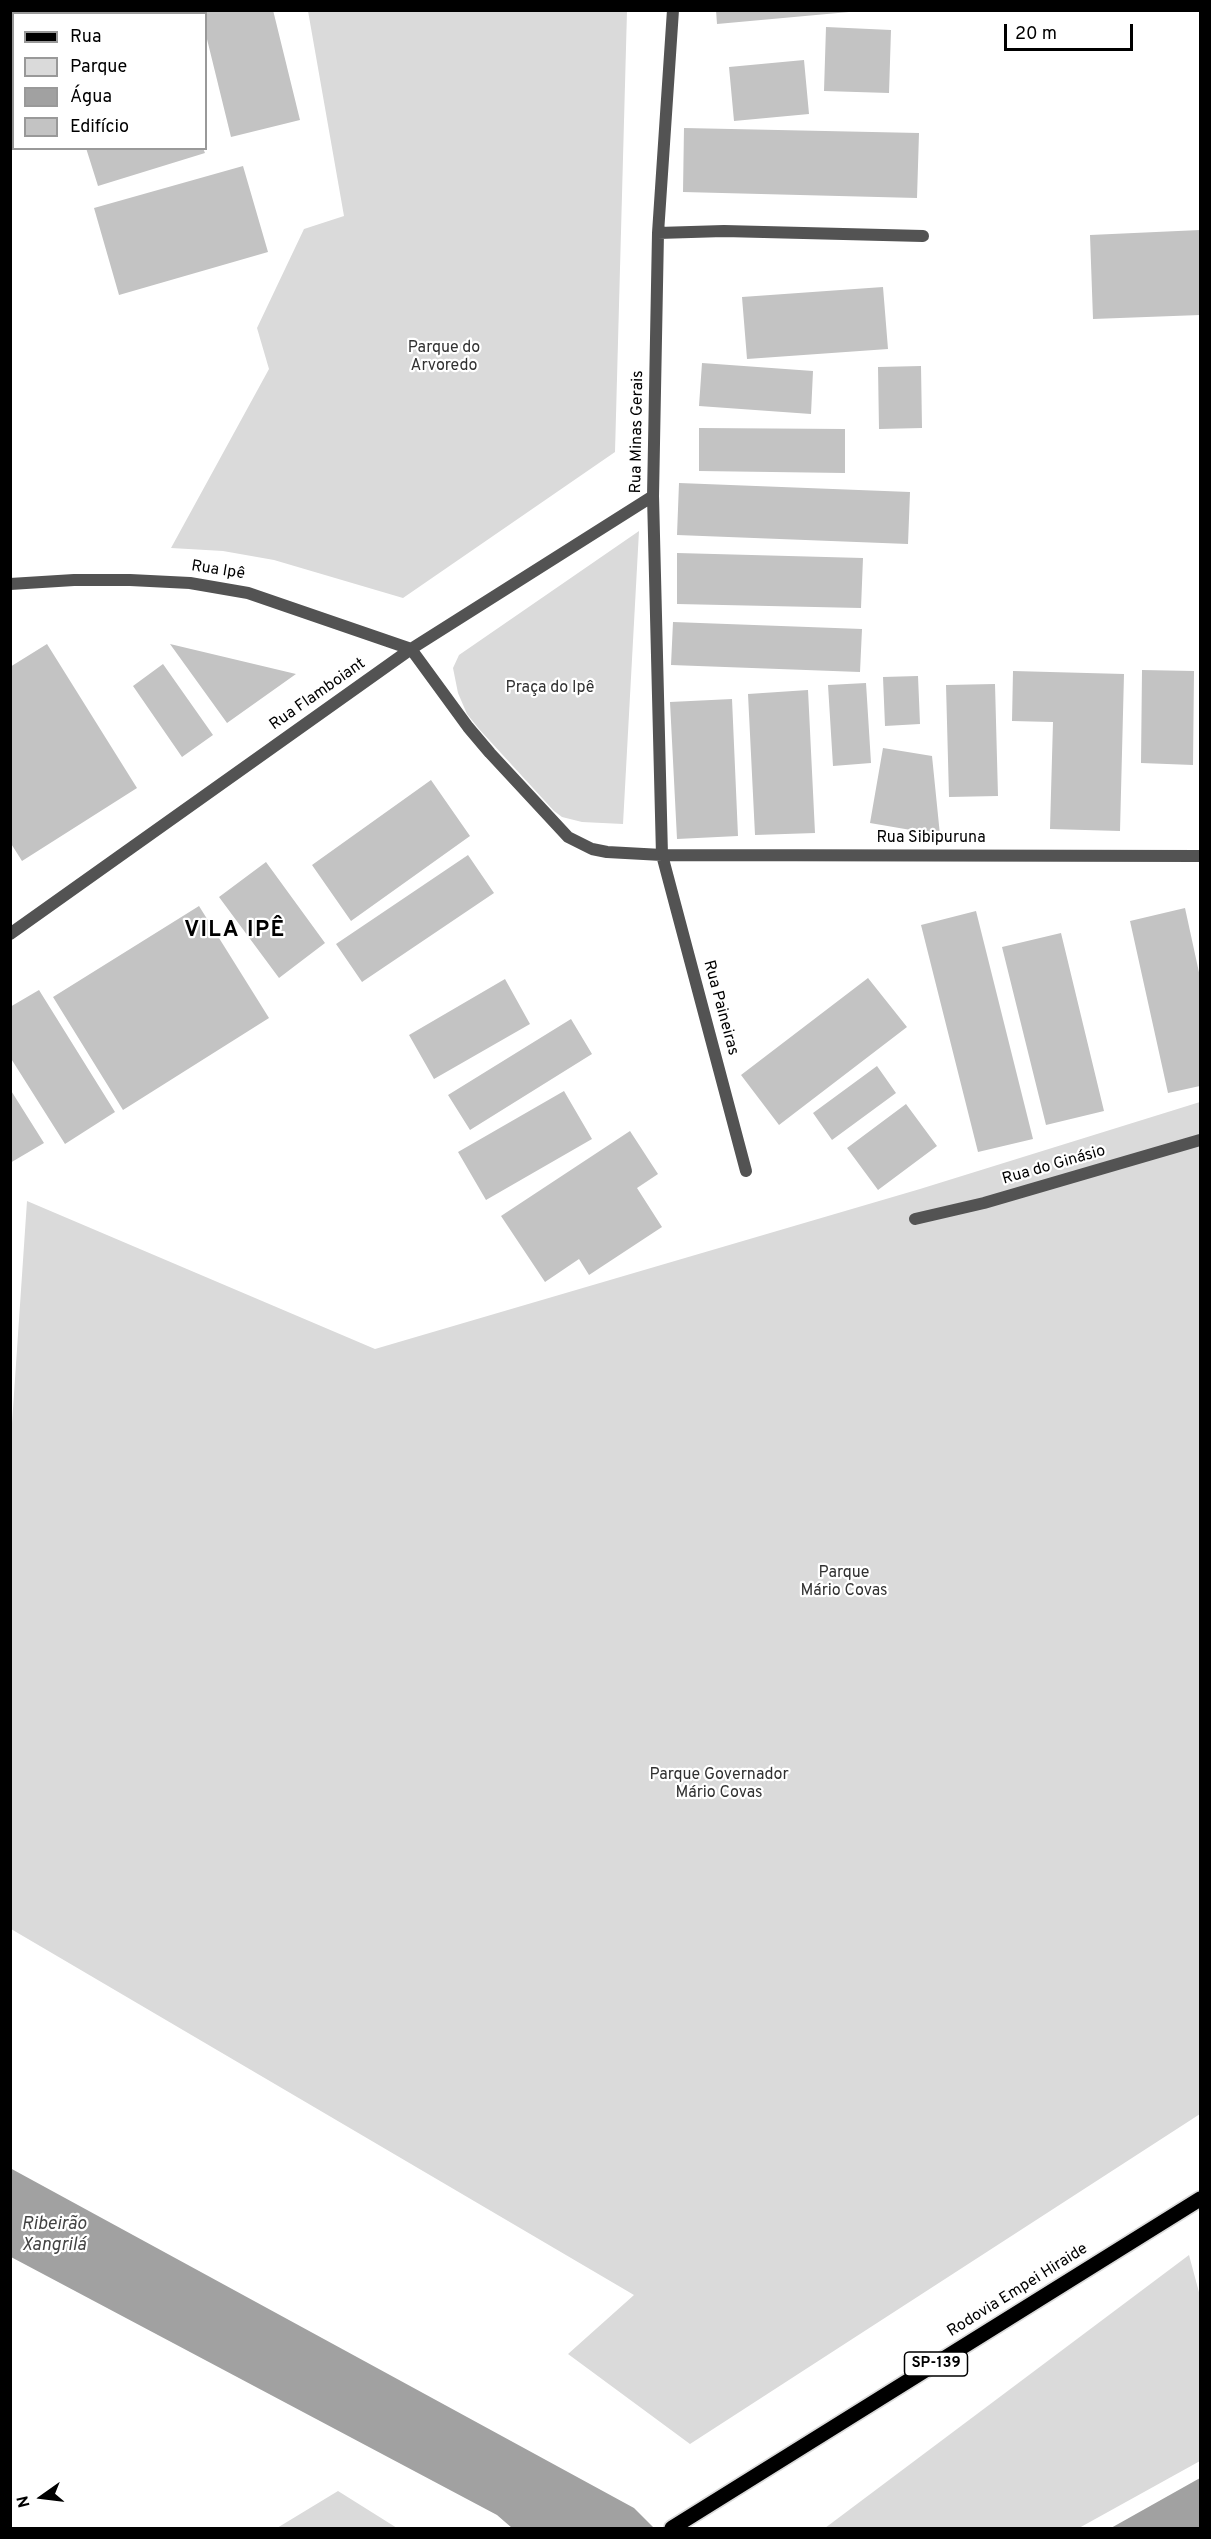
<!DOCTYPE html>
<html>
<head>
<meta charset="utf-8">
<style>
  body { margin:0 }
  #map { position:relative; width:1211px; height:2539px; overflow:hidden; background:#fff; font-family:Overpass,sans-serif }
  canvas { display:block }
  .frame { position:absolute; inset:0; border:12px solid #000; pointer-events:none }
  .legend { position:absolute; left:12px; top:12px; width:195px; height:138px; box-sizing:border-box; background:#fff; border:2px solid #999; margin:0; padding:8px 10px; list-style:none; font-size:18px; color:#000 }
  .legend li { display:flex; align-items:center; gap:12px; height:30px }
  .legend b { width:30px; border:2px solid #999 }
  .north { position:absolute; left:12px; top:2467px; width:60px; height:60px; -webkit-text-stroke:4px #fff; paint-order:stroke; rotate:256deg; font-size:16px; font-weight:700; line-height:24px; text-align:center; color:#000 }
  .north::after { content:''; display:block; margin:auto; width:21px; height:27px; background:#000; clip-path:polygon(50% 0,100% 100%,50% 72%,0 100%) }
  .scale { position:absolute; left:1004px; top:24px; width:129px; height:27px; box-sizing:border-box; border:3px solid #000; border-top:0; padding-left:8px; font-size:18px; line-height:21px; white-space:nowrap; color:#000; -webkit-text-stroke:4px #fff; paint-order:stroke }
</style>
</head>
<body>
<div id="map">
<canvas width="1211" height="2539"></canvas>
<div class="frame"></div>
<ul class="legend">
<li><b style="height:8px;background:#000"></b>Rua</li>
<li><b style="height:16px;background:#dadada"></b>Parque</li>
<li><b style="height:16px;background:#a1a1a1"></b>Água</li>
<li><b style="height:16px;background:#c3c3c3"></b>Edifício</li>
</ul>
<div class="north">N</div>
<div class="scale">20 m</div>
</div>
<script>
const context = document.querySelector('canvas').getContext('2d');
context.lineJoin = 'round';
function fillPath(path, color) {
  context.fillStyle = color;
  context.fill(path, 'evenodd');
}
function shape(rows) {
  const path = new Path2D();
  for (const r of rows) {
    path.moveTo(r[0], r[1]);
    for (let i = 2; i < r.length; i += 2) path.lineTo(r[i], r[i + 1]);
  }
  return path;
}
function strokePath(path, color, width, dash) {
  context.strokeStyle = color;
  context.lineWidth = width;
  context.lineCap = dash ? 'butt' : 'round';
  context.setLineDash(dash || []);
  context.stroke(path);
}
function drawText(font, color, halo, rows, align = 'center') {
  context.font = font + ' Overpass,sans-serif';
  context.lineWidth = 4.5;
  context.setLineDash([]);
  context.textBaseline = 'middle';
  context.strokeStyle = halo;
  context.fillStyle = color;
  for (const [text, x, y, turn = 0] of rows) {
    context.save();
    context.translate(x, y);
    context.rotate((+turn || 0) * Math.PI / 180);
    context.textAlign = isNaN(turn) ? turn : align;
    if (halo) context.strokeText(text, 0, 0);
    context.fillText(text, 0, 0);
    context.restore();
  }
}
fillPath(shape([
  [308,11,627,11,615,452,403,598,274,560,223,551,171,548,269,369,257,328,304,229,344,216],
  [639,531,623,824,582,822,562,817,554,811,479,729,467,714,458,693,453,668,459,655],
  [1200,1102,1200,2114,690,2444,568,2354,634,2295,11,1929,10,1453,27,1201,375,1349,920,1189],
  [1189,2255,1200,2296,1200,2461,1079,2528,825,2528],
  [338,2491,397,2528,277,2528]
]), '#dadada');
fillPath(shape([
  [10,2168,634,2508,654,2528,512,2528,497,2515,11,2257],
  [1200,2478,1200,2528,1111,2528]
]), '#a1a1a1');
fillPath(shape([
  [64,10,161,10,162,14,56,14],
  [200,10,273,10,300,120,231,137,206,35,206,14,200,14],
  [716,10,848,10,849,12,717,24],
  [826,27,891,30,889,93,824,91],
  [804,60,809,114,734,121,729,67],
  [684,128,919,133,917,198,683,192],
  [86,148,203,148,205,153,98,186],
  [243,166,268,252,119,295,94,208],
  [1200,230,1200,315,1093,319,1090,235],
  [883,287,888,349,747,359,742,297],
  [702,363,813,371,811,414,699,406],
  [921,366,922,428,879,429,878,367],
  [699,428,845,429,845,473,699,471],
  [679,483,910,492,908,544,677,535],
  [677,553,863,558,861,608,677,604],
  [673,622,862,629,860,672,671,665],
  [47,644,137,788,22,861,10,842,10,667],
  [170,644,296,674,227,723],
  [163,664,213,735,182,757,133,686],
  [1142,670,1194,671,1193,765,1141,763],
  [1013,671,1124,674,1120,831,1050,829,1053,722,1012,721],
  [918,676,920,724,885,726,883,677],
  [866,683,871,763,833,766,828,685],
  [995,684,998,796,949,797,946,685],
  [808,690,815,833,755,835,748,694],
  [732,699,738,836,677,839,670,702],
  [883,748,932,756,940,835,870,823],
  [431,780,470,836,351,921,312,865],
  [468,855,494,893,362,982,336,944],
  [266,862,325,943,279,978,219,897],
  [199,906,269,1018,123,1110,53,997],
  [1185,908,1200,977,1200,1086,1168,1093,1130,921],
  [976,911,1033,1139,978,1152,921,925],
  [1061,933,1104,1111,1046,1125,1002,947],
  [868,978,907,1027,779,1125,741,1075],
  [505,979,530,1024,434,1079,409,1035],
  [39,990,115,1112,65,1144,10,1057,10,1007],
  [571,1019,592,1054,470,1130,448,1095],
  [877,1066,896,1093,832,1140,813,1113],
  [10,1089,44,1143,10,1163],
  [564,1091,592,1139,486,1200,458,1152],
  [906,1104,937,1146,878,1190,847,1148],
  [630,1131,658,1174,637,1188,662,1227,589,1275,579,1259,545,1282,501,1216]
]), '#c3c3c3');
const primary = shape([
  [672,2528,1200,2199]
]);
strokePath(primary, '#dbdbdb', 18);
strokePath(shape([
  [915,1219,984,1203,1200,1140]
]), '#535353', 12);
strokePath(shape([
  [673,10,658,233,653,496,662,855,746,1171],
  [658,233,724,231,923,236],
  [10,584,74,580,130,580,190,583,248,593,411,649],
  [411,649,468,727,490,753,568,837,592,849,607,852,662,855,1200,856],
  [10,934,411,649,653,496]
]), '#535353', 12);
strokePath(primary, '#000', 15);
for (const [x, y, w] of [
  [936,2364,63]
]) {
  const box = new Path2D();
  box.roundRect(x - w / 2, y - 12, w, 24, 4.5);
  context.fillStyle = '#fff';
  context.fill(box);
  strokePath(box, '#000', 1.5);
}
drawText('bold 15px', '#000', null, [
  ["SP-139",936,2364]
]);
drawText('16px', '#313131', '#fff', [
  ["Parque do",444,349],
  ["Arvoredo",444,367],
  ["Praça do Ipê",550,689],
  ["Parque",844,1574],
  ["Mário Covas",844,1592],
  ["Parque Governador",719,1776],
  ["Mário Covas",719,1794]
]);
drawText('16px', '#000', '#fff', [
  ["Rua Minas Gerais",638,432,-89],
  ["Rua Ipê",218,571,9],
  ["Rua Flamboiant",318,695,-35],
  ["Rua Sibipuruna",931,839],
  ["Rua Paineiras",720,1008,75],
  ["Rua do Ginásio",1054,1166,-16],
  ["Rodovia Empei Hiraide",1018,2291,-32]
]);
drawText('italic 18px', '#424242', '#fff', [
  ["Ribeirão",54,2225],
  ["Xangrilá",54,2246]
]);
context.letterSpacing = '1.5px';
drawText('bold 22px', '#000', '#fff', [
  ["VILA IPÊ",235,932]
]);
context.letterSpacing = '0px';
</script>
</body>
</html>
